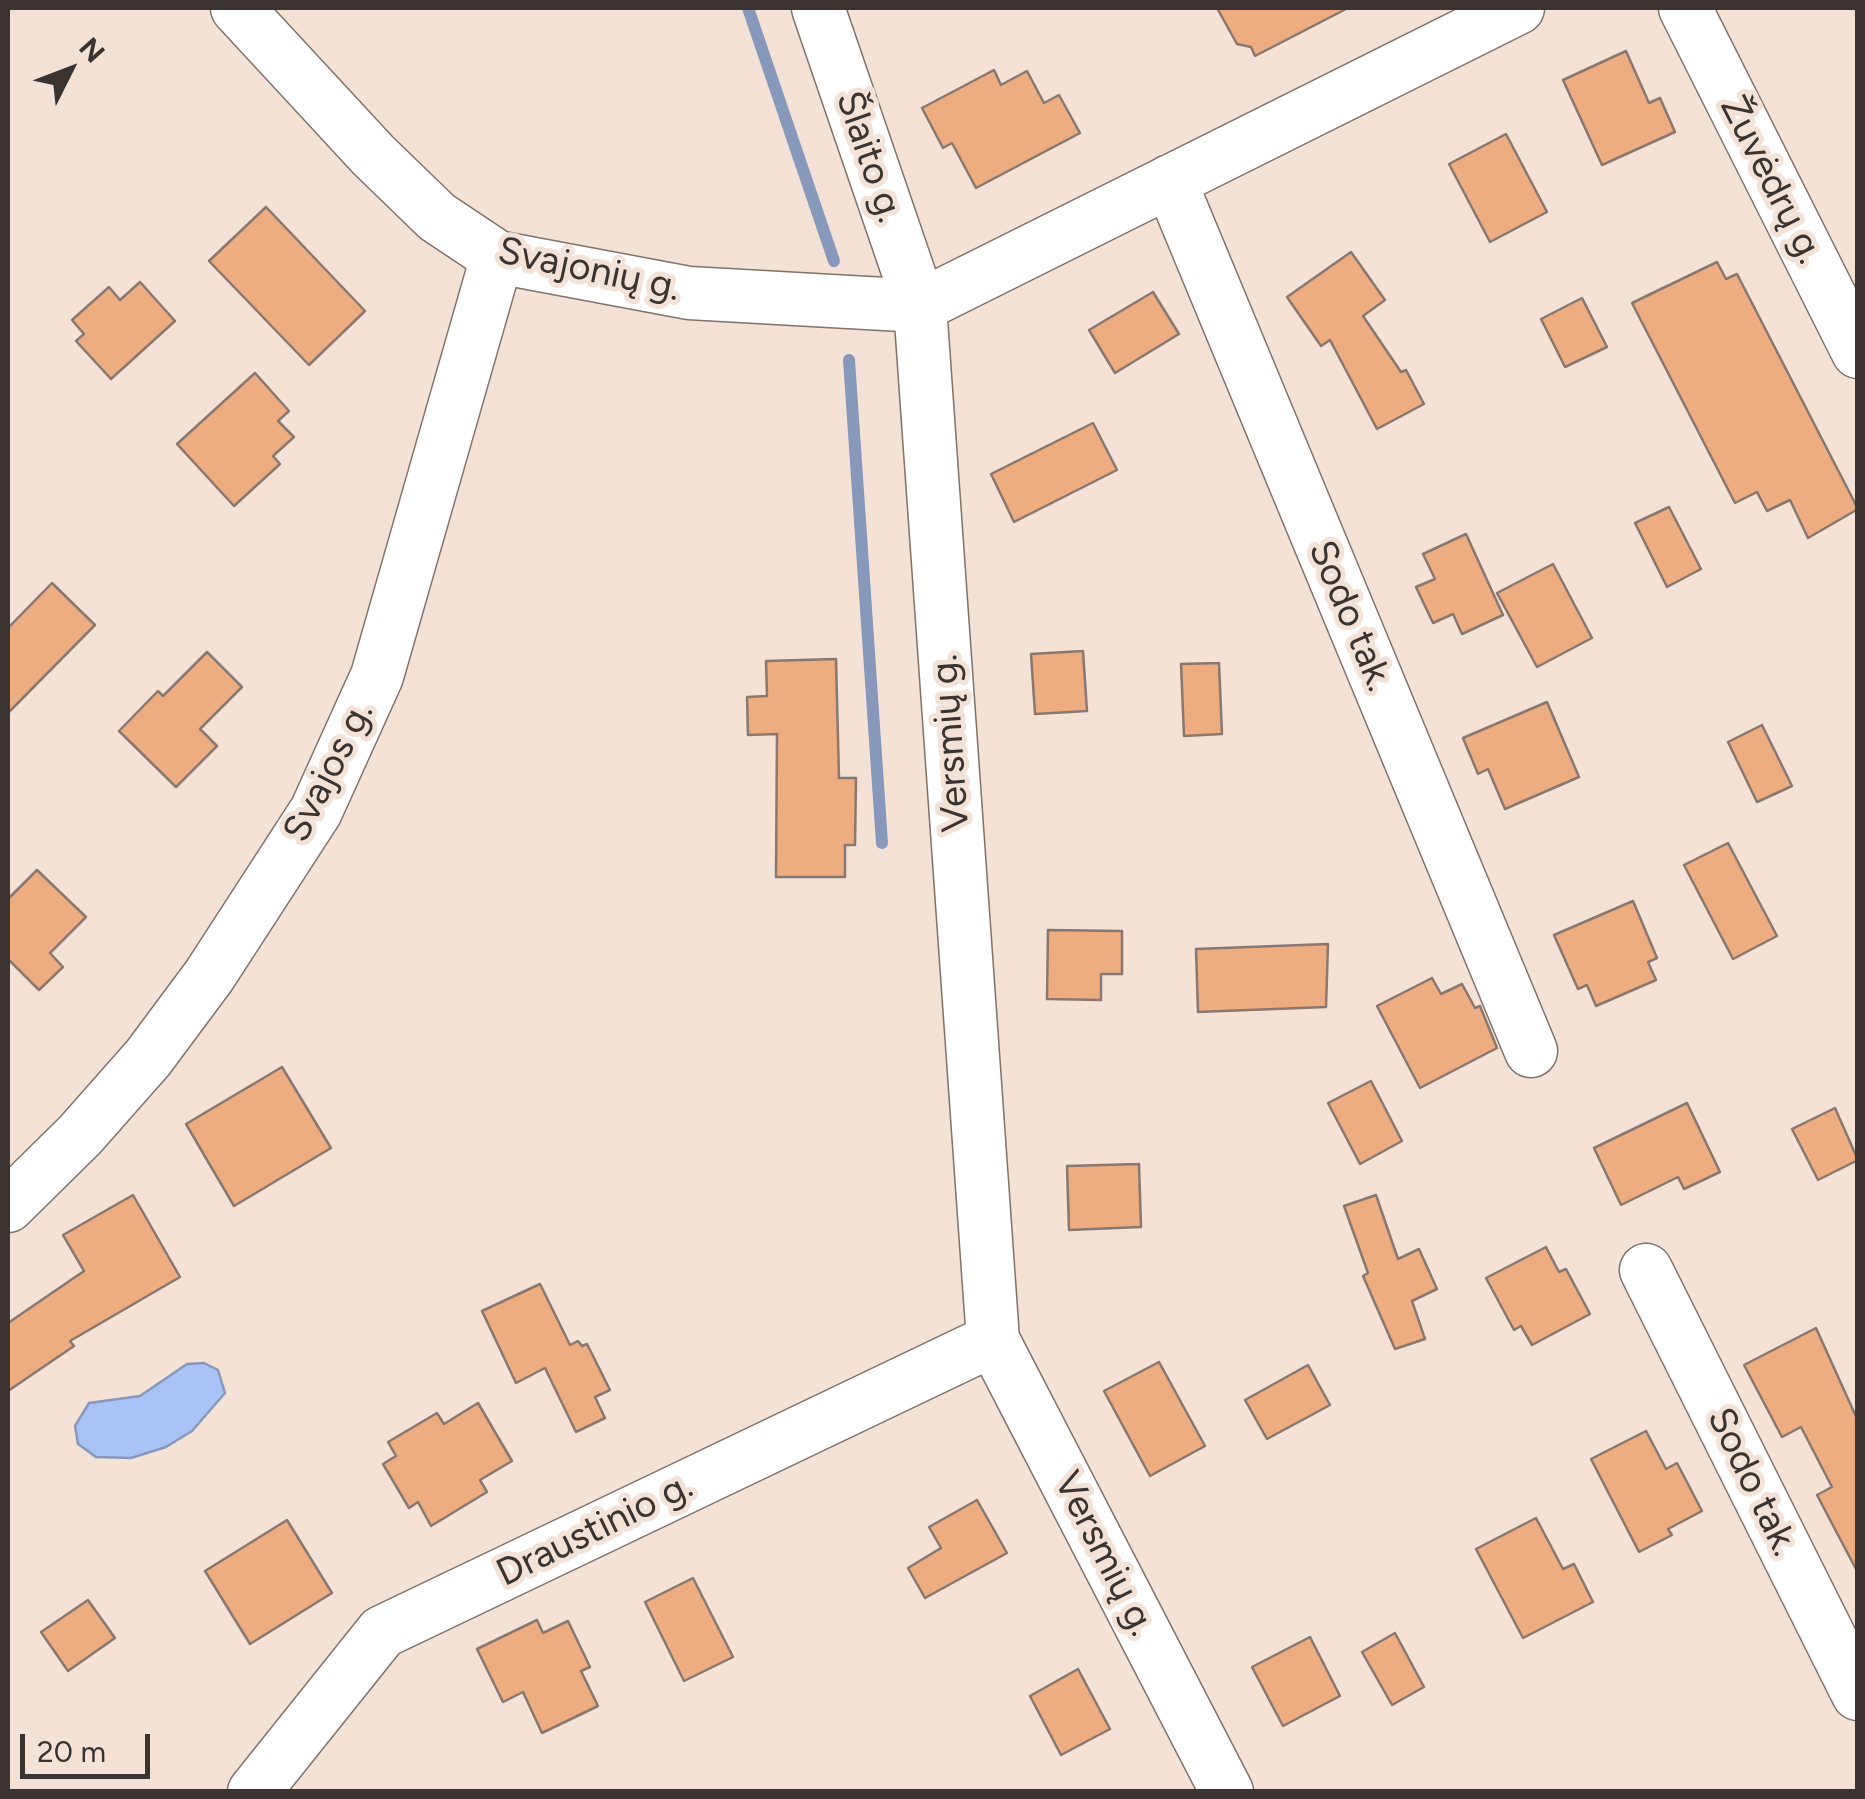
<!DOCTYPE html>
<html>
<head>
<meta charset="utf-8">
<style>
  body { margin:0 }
  #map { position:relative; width:1865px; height:1799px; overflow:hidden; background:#f4e2d7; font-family:Figtree,sans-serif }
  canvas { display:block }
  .frame { position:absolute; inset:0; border:10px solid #3a332f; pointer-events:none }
  .north { position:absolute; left:20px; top:20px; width:100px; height:100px; -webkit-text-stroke:8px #f4e2d7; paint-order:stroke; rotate:48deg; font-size:28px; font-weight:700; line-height:40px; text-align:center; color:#3a332f }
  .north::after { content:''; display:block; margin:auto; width:35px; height:45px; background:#3a332f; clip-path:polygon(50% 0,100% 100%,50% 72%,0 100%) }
  .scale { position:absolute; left:20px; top:1734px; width:130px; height:45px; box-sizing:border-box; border:5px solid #3a332f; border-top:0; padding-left:12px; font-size:30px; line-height:35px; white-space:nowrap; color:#3a332f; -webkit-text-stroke:8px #f4e2d7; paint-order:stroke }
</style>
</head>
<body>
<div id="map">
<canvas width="1865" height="1799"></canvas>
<div class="frame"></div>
<div class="north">N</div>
<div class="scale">20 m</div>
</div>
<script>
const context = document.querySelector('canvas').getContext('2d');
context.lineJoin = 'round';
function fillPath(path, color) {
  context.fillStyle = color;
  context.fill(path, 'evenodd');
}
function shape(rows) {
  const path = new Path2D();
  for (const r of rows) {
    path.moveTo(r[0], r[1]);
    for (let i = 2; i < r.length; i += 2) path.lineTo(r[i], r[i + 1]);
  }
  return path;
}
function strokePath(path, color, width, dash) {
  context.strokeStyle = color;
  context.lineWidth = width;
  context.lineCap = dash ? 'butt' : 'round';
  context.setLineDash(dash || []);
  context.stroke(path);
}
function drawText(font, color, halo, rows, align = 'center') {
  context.font = font + ' Figtree,sans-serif';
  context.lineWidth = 10;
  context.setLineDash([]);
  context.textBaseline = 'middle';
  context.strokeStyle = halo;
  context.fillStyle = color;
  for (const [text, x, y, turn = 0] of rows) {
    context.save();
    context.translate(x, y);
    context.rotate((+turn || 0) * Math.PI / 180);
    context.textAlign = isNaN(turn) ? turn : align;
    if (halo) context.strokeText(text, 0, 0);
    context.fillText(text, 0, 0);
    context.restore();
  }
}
const water = shape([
  [204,1363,218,1370,225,1393,192,1431,166,1447,131,1458,96,1457,78,1444,75,1426,89,1403,140,1396,187,1364,204,1363]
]);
fillPath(water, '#aac3f6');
strokePath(water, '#8898ba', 2.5);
strokePath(shape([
  [748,8,834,261],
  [849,360,882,843]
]), '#8898ba', 12);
const building = shape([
  [1217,8,1348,8,1255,56,1251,47,1237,44,1217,8],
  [1626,51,1649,103,1660,98,1675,132,1602,165,1563,80,1626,51],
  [994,70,1001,85,1027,71,1044,103,1059,95,1080,133,976,188,952,143,943,148,922,108,994,70],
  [1506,134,1547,212,1490,242,1449,164,1506,134],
  [266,207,365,311,309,365,209,261,266,207],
  [1351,252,1385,300,1363,316,1401,372,1406,370,1424,404,1377,429,1330,340,1321,346,1287,297,1351,252],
  [1717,262,1726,279,1737,274,1858,509,1808,538,1790,500,1767,511,1757,492,1735,503,1632,303,1717,262],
  [140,282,175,321,111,379,76,341,84,334,72,320,109,287,120,300,140,282],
  [1153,292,1179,334,1115,373,1089,330,1153,292],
  [1582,298,1607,347,1565,367,1541,319,1582,298],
  [255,373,289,411,278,421,294,437,273,456,280,464,234,506,177,444,255,373],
  [1093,423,1117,470,1014,522,991,474,1093,423],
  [1669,507,1701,569,1667,587,1635,523,1669,507],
  [1466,534,1503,615,1462,634,1453,614,1433,623,1416,587,1435,579,1423,554,1466,534],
  [1553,564,1592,638,1537,667,1497,593,1553,564],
  [52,583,95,625,8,713,8,628,52,583],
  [1083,651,1087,711,1035,714,1031,654,1083,651],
  [207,652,242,687,200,729,217,746,176,787,119,731,158,691,163,696,207,652],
  [836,659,839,778,856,778,855,845,845,845,845,877,776,877,777,734,748,735,747,697,767,696,766,661,836,659],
  [1219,663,1222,734,1184,736,1181,664,1219,663],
  [1547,702,1579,777,1505,809,1488,769,1478,774,1463,738,1547,702],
  [1762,725,1792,786,1757,802,1728,742,1762,725],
  [1728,843,1777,936,1733,959,1684,865,1728,843],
  [37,870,86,917,50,953,63,967,39,990,8,959,8,899,37,870],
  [1633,901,1657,958,1648,962,1656,980,1596,1006,1587,985,1578,989,1554,935,1633,901],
  [1048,930,1122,931,1122,974,1101,974,1101,1000,1047,999,1048,930],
  [1328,944,1326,1007,1198,1012,1196,949,1328,944],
  [1432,978,1441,994,1462,984,1475,1008,1480,1006,1497,1048,1420,1088,1377,1006,1432,978],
  [282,1067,331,1148,234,1206,186,1124,282,1067],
  [1371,1081,1402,1141,1360,1164,1328,1103,1371,1081],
  [1687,1103,1720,1172,1684,1189,1678,1177,1621,1205,1594,1148,1687,1103],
  [1835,1108,1858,1160,1818,1180,1792,1129,1835,1108],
  [1139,1164,1141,1227,1069,1230,1067,1166,1139,1164],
  [133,1195,180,1277,70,1341,74,1346,8,1391,8,1323,84,1271,63,1235,133,1195],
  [1376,1195,1398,1259,1419,1249,1437,1289,1412,1301,1425,1339,1395,1349,1363,1276,1368,1273,1344,1206,1376,1195],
  [1546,1247,1559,1272,1566,1269,1590,1314,1532,1345,1521,1326,1514,1330,1486,1278,1546,1247],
  [540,1284,570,1345,578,1341,582,1346,587,1344,610,1390,595,1397,605,1418,576,1432,545,1368,516,1383,482,1311,540,1284],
  [1816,1328,1858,1421,1858,1573,1817,1495,1832,1487,1801,1427,1782,1437,1744,1365,1816,1328],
  [1159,1362,1205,1446,1150,1476,1104,1391,1159,1362],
  [1308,1365,1330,1405,1267,1439,1245,1400,1308,1365],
  [478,1403,512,1461,480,1480,487,1492,431,1526,418,1502,409,1508,383,1464,396,1456,388,1442,437,1413,444,1424,478,1403],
  [1646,1431,1666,1469,1677,1463,1702,1511,1668,1529,1672,1535,1639,1552,1591,1459,1646,1431],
  [977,1500,1007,1553,925,1598,908,1568,941,1548,929,1527,977,1500],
  [1536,1518,1563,1569,1574,1564,1593,1602,1523,1638,1476,1549,1536,1518],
  [287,1520,332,1593,250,1644,205,1571,287,1520],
  [693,1578,733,1657,684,1681,645,1602,693,1578],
  [88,1600,115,1638,68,1671,41,1632,88,1600],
  [537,1620,543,1633,568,1621,590,1667,581,1671,598,1706,542,1733,523,1692,503,1702,477,1649,537,1620],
  [1395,1633,1424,1687,1392,1705,1362,1652,1395,1633],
  [1310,1637,1340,1696,1283,1726,1252,1667,1310,1637],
  [1078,1669,1110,1729,1061,1755,1030,1696,1078,1669]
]);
fillPath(building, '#eeac81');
strokePath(building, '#88786f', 2.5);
const minor = shape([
  [237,8,373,155,437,217,497,257,689,293,920,306,818,8],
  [1685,8,1858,352],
  [1170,181,1531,1051],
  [8,1206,80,1135,148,1058,209,976,316,811,377,676,497,257],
  [1646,1270,1858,1694],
  [254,1792,382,1632,993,1340],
  [1227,1792,993,1340,920,306,1518,8]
]);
strokePath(minor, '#827268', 55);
strokePath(minor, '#fff', 52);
drawText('38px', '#3a332f', '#f4e2d7', [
  ["Šlaito g.",869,157,71],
  ["Žuvėdrų g.",1771,180,63],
  ["Svajonių g.",589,270,12],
  ["Sodo tak.",1350,616,67],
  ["Versmių g.",951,743,-94],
  ["Svajos g.",329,772,-63],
  ["Sodo tak.",1752,1482,64],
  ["Draustinio g.",595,1530,-26],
  ["Versmių g.",1104,1554,63]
]);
</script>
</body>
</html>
